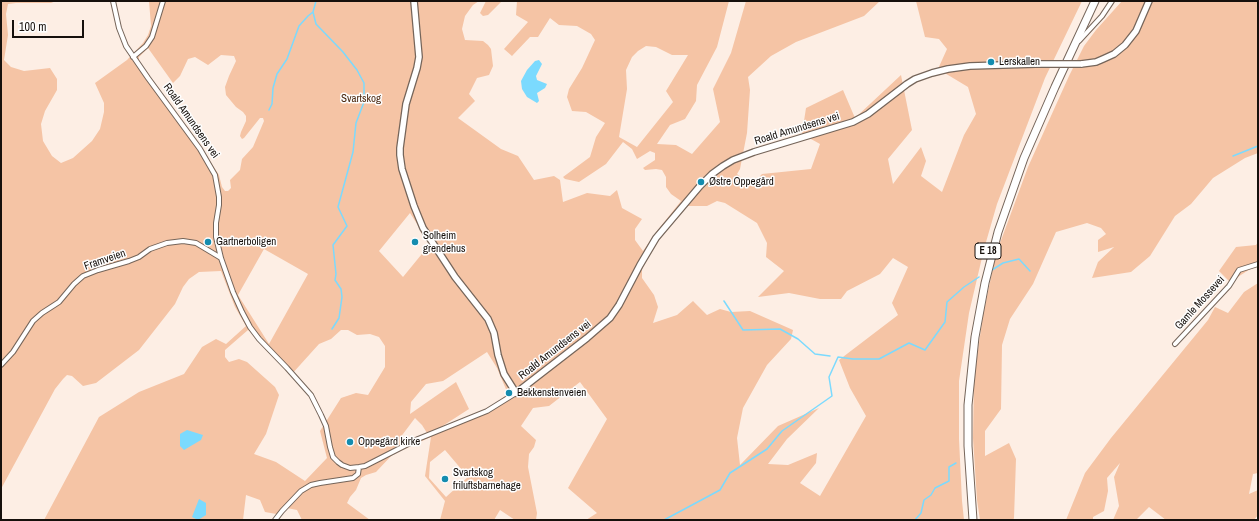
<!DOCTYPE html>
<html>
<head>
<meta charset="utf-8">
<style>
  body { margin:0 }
  #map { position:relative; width:1259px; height:521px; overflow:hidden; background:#fdeee4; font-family:"Archivo Narrow",sans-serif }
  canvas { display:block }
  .frame { position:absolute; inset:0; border:2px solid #16100c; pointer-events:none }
  .scale { position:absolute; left:12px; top:20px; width:72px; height:18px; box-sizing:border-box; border:2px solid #16100c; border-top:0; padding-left:5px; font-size:12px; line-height:14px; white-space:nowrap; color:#16100c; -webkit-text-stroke:3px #fefefe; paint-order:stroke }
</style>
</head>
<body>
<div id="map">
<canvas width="1259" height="521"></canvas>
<div class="frame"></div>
<div class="scale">100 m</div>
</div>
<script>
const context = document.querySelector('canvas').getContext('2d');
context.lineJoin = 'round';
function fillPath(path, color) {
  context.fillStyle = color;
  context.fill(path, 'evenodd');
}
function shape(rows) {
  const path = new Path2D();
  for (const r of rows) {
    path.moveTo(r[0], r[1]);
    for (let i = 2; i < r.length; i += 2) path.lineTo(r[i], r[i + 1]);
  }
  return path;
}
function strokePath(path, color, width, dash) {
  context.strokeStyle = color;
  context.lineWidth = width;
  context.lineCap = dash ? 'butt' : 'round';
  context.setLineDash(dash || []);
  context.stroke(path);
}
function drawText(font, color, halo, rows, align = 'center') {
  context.font = font + ' "Archivo Narrow",sans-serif';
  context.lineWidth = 3;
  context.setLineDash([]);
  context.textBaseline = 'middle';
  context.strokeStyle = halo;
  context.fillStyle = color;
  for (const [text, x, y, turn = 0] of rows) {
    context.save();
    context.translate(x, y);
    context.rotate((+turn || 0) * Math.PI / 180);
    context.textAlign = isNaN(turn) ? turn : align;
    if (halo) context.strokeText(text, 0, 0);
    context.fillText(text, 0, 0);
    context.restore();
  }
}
fillPath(shape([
  [1,1,56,1,51,3,16,3,8,4,6,14,8,35,4,60,11,67,24,71,50,68,57,79,57,90,45,111,41,124,43,141,52,156,61,163,73,158,92,141,100,129,104,112,104,103,95,83,127,60,143,43,148,35,151,26,149,1,479,1,473,5,465,16,462,29,465,40,483,41,488,45,491,49,493,66,489,75,477,78,469,94,475,101,458,118,501,149,518,156,534,180,554,176,560,180,563,202,587,193,610,196,617,190,622,208,642,219,635,229,635,240,643,251,657,231,681,201,671,194,666,187,666,177,662,170,656,169,645,170,643,168,655,160,655,153,650,151,637,159,632,149,623,142,606,164,579,182,565,179,563,177,590,157,596,137,605,123,586,112,572,111,567,97,569,89,582,68,595,40,591,34,577,26,559,25,550,18,538,37,530,37,512,56,504,49,528,22,516,15,517,1,729,1,717,47,697,85,696,101,685,119,670,125,657,144,676,145,692,154,720,122,713,89,731,53,746,1,880,1,864,16,796,42,771,56,748,77,750,90,747,133,740,169,737,174,743,179,752,185,762,174,811,169,820,144,802,134,806,108,843,90,855,118,901,75,912,130,888,159,893,184,921,147,926,161,921,176,942,192,964,135,976,114,968,87,938,69,947,49,939,39,925,37,916,1,1082,1,1045,78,997,204,984,249,969,313,959,381,959,439,962,501,964,520,586,520,597,513,568,488,607,419,580,382,549,406,533,408,521,426,536,440,534,447,529,454,528,467,537,513,536,520,515,520,500,510,494,520,440,520,445,501,425,476,431,437,393,454,376,472,366,475,361,478,356,490,350,497,347,503,370,520,302,520,297,510,287,508,282,515,265,512,260,500,246,495,243,520,44,520,99,417,139,392,184,374,202,347,216,339,226,344,246,326,235,307,221,271,199,272,189,279,183,287,175,304,139,350,96,383,83,386,72,376,67,375,63,379,55,389,1,489],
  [646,46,656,47,672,55,688,55,666,91,673,102,637,147,619,137,627,89,626,70,632,57,638,51],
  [148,48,173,83,180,76,188,59,195,57,208,65,221,55,234,56,236,61,229,76,225,87,226,95,236,107,243,112,246,116,246,121,241,132,240,136,242,139,244,138,260,118,263,118,264,121,253,147,242,159,240,170,230,180,231,188,228,191,225,191,222,187,219,175,208,158,139,61,139,57],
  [717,201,725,203,757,223,767,243,766,257,784,271,758,297,789,293,820,299,841,299,847,291,880,274,893,258,908,267,892,303,898,315,839,360,850,388,866,416,820,496,800,483,816,463,817,453,788,465,768,464,787,439,819,408,778,426,740,465,737,438,743,408,767,365,791,339,793,330,750,311,731,312,720,309,707,315,693,301,677,315,653,323,658,307,654,295,642,278,642,269,655,245,683,210,688,206,707,206],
  [410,213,430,244,403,277,379,251],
  [264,249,308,274,269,344,238,295],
  [248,330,252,333,267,351,291,375,319,344,331,339,341,330,348,330,357,335,370,334,379,337,385,346,385,367,368,395,356,393,341,398,320,431,327,458,305,481,276,462,254,454,266,434,279,395,275,387,247,362,239,359,229,362,225,357,225,350],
  [487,352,497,368,508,394,489,408,441,427,469,409,456,382,410,414,411,402,426,384,443,381],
  [415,418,422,425,427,433,401,443,400,438],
  [445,450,468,477,446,497,429,478,430,462],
  [486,1,502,1,488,15,483,16,480,13],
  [1122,1,1258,1,1258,153,1245,158,1213,178,1191,204,1175,216,1150,256,1131,272,1092,278,1098,262,1114,247,1098,252,1098,240,1106,234,1101,228,1087,223,1056,232,1033,284,1010,319,1002,345,1001,409,985,431,985,456,1009,443,1016,459,1014,518,1013,520,980,520,977,500,973,438,974,379,983,315,996,254,1028,167,1069,76,1084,46,1096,30],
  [1258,242,1258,264,1230,282,1219,271,1236,247,1256,245],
  [1258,283,1258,473,1253,474,1249,494,1258,490,1258,515,1254,520,1166,520,1149,507,1136,520,1113,520,1119,506,1114,477,1120,463,1107,478,1108,491,1104,511,1093,517,1093,520,1066,520,1085,473,1111,438,1208,320,1215,307,1228,313,1244,292]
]), '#f5c4a5');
fillPath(shape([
  [539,60,542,64,536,76,537,80,547,84,545,88,537,93,539,101,537,103,527,97,522,89,521,81,527,70,535,61],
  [187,430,203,435,201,440,184,450,180,446,180,434],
  [199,499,206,503,206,515,198,520,192,517]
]), '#7bdafe');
strokePath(shape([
  [316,1,313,12,316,24,343,52,357,70,364,83,364,102,356,123,353,152,338,207,347,226,333,245,336,274,335,280,341,289,342,297,339,318,332,329],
  [269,110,272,104,273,88,277,74,287,59,299,26,308,16,313,12],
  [1233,156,1258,146],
  [992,270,1003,263,1019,259,1030,271],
  [724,301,743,330,780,329,798,339,815,354,830,356],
  [664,520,720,490,730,473,767,449,782,431,832,396,829,377,838,357,853,359,879,359,909,343,925,350,945,322,947,302,964,287,979,277],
  [915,520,921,513,924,500,931,495,935,488,949,481,949,467,956,463]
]), '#7bdafe', 1.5);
const minor = shape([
  [113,1,119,28,126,46,148,78,200,149,215,175,219,197,219,205,216,223,216,237,221,258,233,292,242,312,250,327,259,339,287,368,311,395,321,415,326,426,330,447,333,457,338,462,342,465,350,468,359,467,365,466,418,439,487,411,516,393],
  [1079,41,1102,16,1112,1],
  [133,57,146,46,152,37,163,1],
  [1175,344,1229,286,1239,270,1258,264],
  [1,365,13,352,33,321,42,313,59,302,74,284,83,276,98,270,129,261,139,257,150,249,167,243,183,241,196,243,221,258],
  [275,520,282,511,301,491,311,485,320,483,353,478,358,474,359,467]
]);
const secondary = shape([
  [414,1,419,57,417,68,406,104,400,148,400,155,402,169,414,206,423,228,455,277,488,319,494,333,498,355,504,374,516,393,587,338,610,318,619,305,640,265,656,238,700,186,712,174,723,166,733,160,754,152,853,122,868,114,907,84,915,79,932,73,948,69,970,66,1036,64],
  [1081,64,1096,62,1103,59,1114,54,1125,45,1136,31,1149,1]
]);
const trunk = shape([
  [973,520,968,446,968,405,975,337,985,283,998,232,1024,158,1055,87,1095,1]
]);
strokePath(minor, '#75655a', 6);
strokePath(secondary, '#75655a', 8);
strokePath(trunk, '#75655a', 9);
strokePath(minor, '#fff', 4);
strokePath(secondary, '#fff', 5.5);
strokePath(trunk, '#fff', 7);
const secondaryBridge = shape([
  [1036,64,1081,64]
]);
strokePath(secondaryBridge, '#75655a', 8, []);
strokePath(secondaryBridge, '#fff', 5.5);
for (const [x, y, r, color] of [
  [991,62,4,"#148caf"],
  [701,182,4,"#148caf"],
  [208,242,4,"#148caf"],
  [415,242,4,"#148caf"],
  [509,393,4,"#148caf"],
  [350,442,4,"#148caf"],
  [445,479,4,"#148caf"]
]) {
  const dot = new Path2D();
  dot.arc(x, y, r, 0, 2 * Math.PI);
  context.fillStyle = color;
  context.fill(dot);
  strokePath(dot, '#fefefe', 1.5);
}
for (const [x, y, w] of [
  [988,251,26]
]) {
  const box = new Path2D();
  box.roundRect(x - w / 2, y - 8, w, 16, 3);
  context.fillStyle = '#fefefe';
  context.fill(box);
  strokePath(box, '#16100c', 1);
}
drawText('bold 10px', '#16100c', null, [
  ["E 18",988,251]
]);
drawText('11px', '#16100c', '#fefefe', [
  ["Lerskallen",999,62],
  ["Østre Oppegård",709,182],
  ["Solheim",423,236],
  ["grendehus",423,249],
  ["Gartnerboligen",216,242],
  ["Bekkenstenveien",517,393],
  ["Oppegård kirke",358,442],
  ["Svartskog",453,473],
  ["friluftsbarnehage",453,486]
], 'left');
drawText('11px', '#4b280f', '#fefefe', [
  ["Svartskog",361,99]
]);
drawText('11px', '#16100c', '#fefefe', [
  ["Roald Amundsens vei",191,121,55],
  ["Roald Amundsens vei",797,129,-17],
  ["Framveien",105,260,-19],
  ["Gamle Mossevei",1200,303,-48],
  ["Roald Amundsens vei",555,350,-38]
]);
</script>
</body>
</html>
